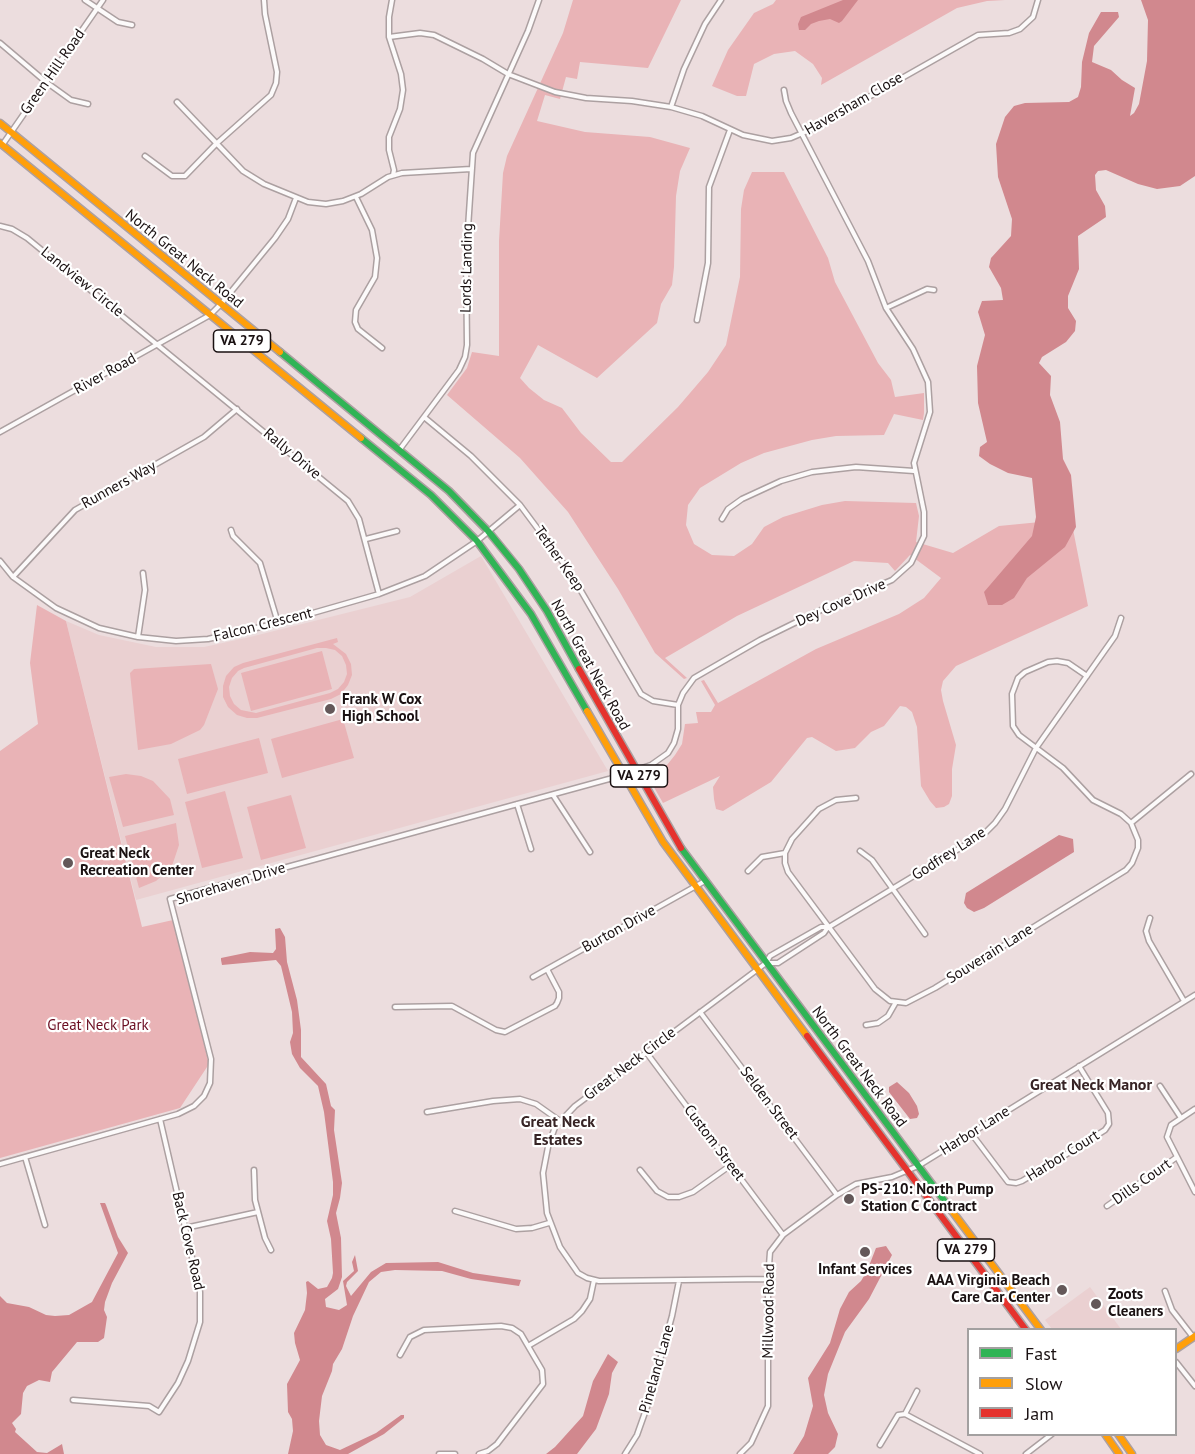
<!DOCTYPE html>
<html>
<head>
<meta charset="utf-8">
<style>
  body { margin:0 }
  #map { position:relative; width:1195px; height:1454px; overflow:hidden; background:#ecddde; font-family:"PT Sans",sans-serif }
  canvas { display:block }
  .legend { position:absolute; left:967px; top:1328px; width:210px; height:108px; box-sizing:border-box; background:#fff; border:2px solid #a3a0a0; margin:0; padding:8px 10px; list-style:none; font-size:18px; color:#1a1112 }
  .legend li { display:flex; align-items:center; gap:12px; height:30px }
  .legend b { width:30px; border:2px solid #a3a0a0 }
</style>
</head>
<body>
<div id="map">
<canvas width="1195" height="1454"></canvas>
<ul class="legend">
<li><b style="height:8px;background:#30b455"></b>Fast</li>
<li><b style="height:8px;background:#ff9f0a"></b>Slow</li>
<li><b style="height:8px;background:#e5322d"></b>Jam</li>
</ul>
</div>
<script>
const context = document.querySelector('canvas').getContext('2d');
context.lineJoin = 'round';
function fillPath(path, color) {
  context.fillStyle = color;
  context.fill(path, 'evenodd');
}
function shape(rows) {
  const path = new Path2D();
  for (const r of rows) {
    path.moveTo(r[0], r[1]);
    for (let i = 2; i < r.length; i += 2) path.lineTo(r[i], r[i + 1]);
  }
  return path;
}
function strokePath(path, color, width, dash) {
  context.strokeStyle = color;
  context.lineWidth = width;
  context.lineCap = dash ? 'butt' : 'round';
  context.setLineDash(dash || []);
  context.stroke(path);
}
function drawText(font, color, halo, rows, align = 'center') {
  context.font = font + ' "PT Sans",sans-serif';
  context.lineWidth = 4.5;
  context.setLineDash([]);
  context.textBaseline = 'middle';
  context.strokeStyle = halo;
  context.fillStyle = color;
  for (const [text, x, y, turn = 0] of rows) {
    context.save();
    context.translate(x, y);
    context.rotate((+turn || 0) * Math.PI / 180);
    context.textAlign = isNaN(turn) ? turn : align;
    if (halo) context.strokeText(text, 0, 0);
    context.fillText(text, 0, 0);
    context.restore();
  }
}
fillPath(shape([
  [481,556,608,771,136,900,66,621,99,635,156,647,204,647,250,637,410,597],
  [1090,1287,1121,1329,1052,1329,1045,1320]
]), '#ead0d1');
fillPath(shape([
  [573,0,681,0,648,68,580,62,577,79,566,77,560,99,545,95,537,121,585,132,650,137,690,148,680,171,676,196,674,267,672,285,661,304,657,323,597,378,538,345,520,378,529,388,544,400,562,408,581,433,611,462,622,462,678,407,708,372,726,345,740,277,741,209,744,190,752,172,784,172,828,258,835,282,878,363,891,380,895,397,924,393,924,413,923,420,894,414,884,435,836,436,812,440,764,453,741,463,700,488,688,505,686,525,694,544,712,555,734,556,752,544,764,527,783,517,822,505,845,501,916,503,919,516,916,542,953,553,999,526,1071,519,1088,606,956,666,943,681,941,690,943,701,956,745,952,769,952,796,949,804,944,807,936,808,930,801,921,786,917,727,912,712,906,707,900,706,884,726,871,732,855,748,836,751,812,737,807,738,771,782,723,811,716,809,714,799,713,787,720,776,663,803,647,775,667,765,675,755,682,744,685,724,698,723,696,712,711,712,715,705,701,681,704,680,718,703,816,649,899,614,924,598,941,578,910,555,895,571,888,563,854,561,737,616,665,658,687,678,684,679,655,653,618,589,568,512,520,458,447,395,467,368,472,352,499,356,499,241,503,173,507,156,563,33],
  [776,0,1005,0,987,1,957,8,821,85,822,78,813,64,795,51,774,54,754,64,746,96,737,96,712,86,728,50,754,13,773,4],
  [37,605,66,621,142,927,173,920,209,1064,180,1108,0,1158,0,751,38,724,30,663],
  [337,638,338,642,333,644,346,654,351,664,352,675,348,685,341,694,331,699,257,718,247,718,237,715,228,707,223,697,223,686,226,676,234,667,243,663],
  [317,648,326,648,335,650,342,656,346,665,347,674,344,682,338,689,330,693,256,713,241,710,234,704,230,696,229,687,232,678,238,671,244,668],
  [322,651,332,689,251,711,241,673],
  [211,664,218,689,204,725,200,730,171,744,138,750,130,673,134,669],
  [343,719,354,758,282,778,271,739],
  [259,738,268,773,187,794,178,759],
  [126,774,141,776,153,781,170,799,174,815,123,827,109,777],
  [225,791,243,858,202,868,185,802],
  [291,795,306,848,261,860,247,807],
  [176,823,179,845,172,866,156,881,139,888,125,836]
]), '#e9b3b6');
fillPath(shape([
  [843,0,858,0,842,21,839,23,830,19,819,21,811,24,805,30,799,30,798,24,801,17],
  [1141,0,1195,0,1195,176,1180,186,1157,189,1138,184,1106,170,1098,171,1095,175,1096,190,1105,206,1106,217,1078,236,1079,269,1068,296,1068,308,1076,321,1075,331,1066,342,1042,357,1039,363,1051,376,1050,395,1060,422,1063,459,1071,475,1076,527,1065,547,1027,578,1014,598,1002,605,988,605,984,592,1032,536,1036,517,1032,478,1008,473,990,464,979,456,980,447,987,442,978,403,977,366,985,335,978,312,982,301,1003,300,1001,288,989,267,991,258,1011,236,1012,219,998,177,996,144,1005,117,1014,106,1025,103,1069,102,1078,97,1081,87,1082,62,1089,33,1101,12,1118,12,1119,17,1094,46,1092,62,1111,70,1122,80,1135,88,1130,116,1134,113,1139,104,1147,61,1148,20],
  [1059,835,1073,839,1074,852,984,908,974,912,967,908,964,903,966,893],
  [280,928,285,937,287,962,297,1000,301,1030,301,1057,326,1084,331,1106,335,1110,334,1130,342,1183,340,1198,336,1213,341,1238,342,1277,338,1289,325,1299,326,1307,339,1310,347,1305,343,1281,354,1271,352,1262,355,1255,358,1271,347,1282,346,1286,351,1296,371,1272,386,1263,438,1262,473,1273,521,1280,519,1286,471,1279,442,1271,395,1270,381,1272,369,1282,353,1316,342,1349,333,1364,332,1371,322,1396,319,1421,320,1435,326,1445,340,1450,376,1433,401,1415,404,1415,404,1418,384,1434,348,1454,288,1454,293,1431,292,1419,288,1412,287,1384,300,1360,295,1343,294,1333,305,1310,307,1293,306,1282,308,1281,318,1289,327,1287,332,1278,333,1273,331,1239,327,1221,333,1195,333,1182,324,1112,318,1086,300,1068,292,1054,290,1042,293,1033,292,1012,281,966,276,960,222,965,221,960,221,958,250,952,273,953,276,949,275,929],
  [897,1082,909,1093,917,1106,919,1114,917,1118,910,1119,889,1092,889,1087],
  [100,1203,105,1203,106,1205,118,1237,128,1253,112,1283,105,1302,104,1310,107,1317,104,1338,98,1342,77,1342,52,1372,50,1382,39,1380,27,1386,23,1393,21,1414,12,1423,16,1429,15,1432,37,1452,47,1453,62,1444,64,1454,0,1454,0,1296,7,1303,29,1307,46,1315,55,1316,69,1315,92,1302,118,1253],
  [886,1246,892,1255,869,1299,845,1332,828,1374,824,1395,828,1413,838,1434,835,1447,828,1454,793,1454,804,1436,813,1406,808,1378,830,1343,840,1309,849,1292,861,1281,867,1271,876,1248],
  [608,1354,618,1362,612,1373,609,1394,596,1429,577,1454,546,1454,555,1447,583,1416,593,1381]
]), '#d1888e');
const street = shape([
  [85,0,118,22,132,25],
  [392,0,389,17,389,37,401,74,403,90,400,109,389,137,389,150,394,170,393,175],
  [389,37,420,33,434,35,483,59,508,74,555,92,586,98,632,101,671,107,702,116,743,135,772,141,791,138,812,129,978,35,1009,33,1020,29,1033,17,1038,0],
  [0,43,46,82,71,100,88,104],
  [177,102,243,171,264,184,308,202,326,204,343,201,361,194,388,177,402,173,471,169],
  [671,107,684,69,705,24,721,0],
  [3,144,103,0],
  [145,156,172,176,185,176,216,144,271,95,276,83,277,72,265,14,264,0],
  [356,197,372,230,377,258,375,277,356,310,355,322,358,329,382,348],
  [0,226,12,229,27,238,348,501,359,519,379,594],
  [886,308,927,289,934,290],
  [697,320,708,263,709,187,730,130],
  [424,417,471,456,520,505,570,572,641,694,653,701,678,705],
  [0,432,210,315,221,304,275,238,288,219,296,198],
  [400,449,459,370,465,357,467,345,466,258,473,153,528,31,539,0],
  [722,519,728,509,742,499,781,481,812,472,856,467,914,471],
  [231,530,233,536,260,563,278,623],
  [366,539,397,531],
  [0,561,13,577,56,608,99,628,138,637,176,641,208,639,278,623,379,594,425,576,477,541,520,505],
  [13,577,75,510,204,437,237,409],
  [138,637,145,590,143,573],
  [553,795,590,852],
  [856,798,836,800,819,809,792,839,785,853,785,863,788,872,875,989,890,1001,906,1003,935,988,1126,870,1132,863,1138,848,1138,840,1131,823,1121,814,1093,800,1063,768,1019,735,1013,726,1012,694,1018,678,1025,672,1048,662,1057,661,1068,663,1087,676],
  [517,804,531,849],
  [1131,823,1191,774],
  [860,851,872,860,925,934],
  [748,871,762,857,785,853],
  [1150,918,1146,931,1149,941,1184,1001],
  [767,963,778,963,824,933,828,927],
  [533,977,705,881],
  [395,1007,452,1006,496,1030,505,1032,555,1006,557,1003,559,998,559,992,547,969],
  [700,1012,837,1195],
  [866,1025,878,1023,888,1016,896,1002],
  [646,1052,783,1235],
  [1160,1086,1181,1118],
  [1195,1109,1171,1125,1167,1137,1195,1192],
  [427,1112,493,1101,520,1099,536,1104,560,1121],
  [971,1133,1008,1182,1016,1183,1022,1181,1062,1157,1105,1130,1109,1124,1108,1113,1079,1066],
  [25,1157,45,1225],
  [0,1164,178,1114,194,1106,204,1096,210,1083,211,1059,170,899,609,779,651,765,668,753,674,743,678,729,678,705,683,693,694,678,760,640,821,610,892,580,911,563,924,536,924,512,914,463,930,412,928,382,913,349,886,308,868,261,791,113,786,101,784,90],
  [254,1170,255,1200,265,1238,271,1250],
  [640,1170,657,1191,668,1197,679,1197,693,1192,731,1165],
  [1107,1206,1177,1157],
  [455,1211,516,1229,532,1228,549,1223],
  [185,1228,258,1212],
  [768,1279,599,1281,587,1278,578,1273,560,1247,547,1213,543,1173,548,1147,555,1127,575,1106,766,963,770,956,821,927,829,927,985,833,995,823,1005,809,1036,748,1115,636,1121,618],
  [1165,1291,1172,1310,1193,1337],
  [528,1346,574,1319,582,1311,590,1299,594,1280],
  [400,1355,410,1337,424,1330,501,1326,512,1328,521,1334,542,1370,543,1384,497,1444,488,1451,479,1454],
  [1176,1362,1195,1386],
  [73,1400,149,1406,159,1412,178,1383,188,1361,200,1322,200,1292,160,1119],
  [905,1414,980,1454],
  [880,1445,898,1415,905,1414,917,1391],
  [439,1454,455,1454],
  [625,1454,637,1435,648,1404,672,1316,679,1281],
  [740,1454,751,1443,768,1406,768,1279,770,1252,783,1235,837,1195,856,1184,892,1177,918,1166,1195,995],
  [1026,1454,1052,1434]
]);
const fast = shape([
  [280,352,449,491,488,531,519,569,547,611,579,669],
  [361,438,431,495,477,541,531,614,587,711],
  [681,848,952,1211]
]);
const slow = shape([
  [0,123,280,352],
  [0,143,361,438],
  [587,711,663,842,807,1036],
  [952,1211,1041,1330],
  [1176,1349,1195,1336],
  [1105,1434,1119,1454],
  [1118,1434,1132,1454]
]);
const jam = shape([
  [579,669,681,848],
  [807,1036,1026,1330]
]);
strokePath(street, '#aca0a1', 7);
strokePath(fast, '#aca0a1', 9);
strokePath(slow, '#aca0a1', 9);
strokePath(jam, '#aca0a1', 9);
strokePath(street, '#fcfafa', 4);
strokePath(fast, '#30b455', 6);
strokePath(slow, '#ff9f0a', 6);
strokePath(jam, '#e5322d', 6);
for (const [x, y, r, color] of [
  [330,709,6,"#645859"],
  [68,863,6,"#645859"],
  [849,1199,6,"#645859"],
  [865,1252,6,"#645859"],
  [1062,1290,6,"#645859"],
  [1096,1304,6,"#645859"]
]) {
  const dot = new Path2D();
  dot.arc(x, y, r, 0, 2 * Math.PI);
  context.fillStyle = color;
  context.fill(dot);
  strokePath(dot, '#fff', 2);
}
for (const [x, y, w] of [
  [242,341,57],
  [639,776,57],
  [966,1250,57]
]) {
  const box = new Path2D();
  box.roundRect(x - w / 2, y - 11, w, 22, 4.5);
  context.fillStyle = '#fff';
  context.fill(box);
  strokePath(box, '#1a1112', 1.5);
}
drawText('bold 14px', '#1a1112', null, [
  ["VA 279",242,341],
  ["VA 279",639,776],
  ["VA 279",966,1250]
]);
drawText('15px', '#1a1112', '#fff', [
  ["Green Hill Road",53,72,-55],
  ["Haversham Close",854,104,-30],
  ["North Great Neck Road",184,259,39],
  ["Lords Landing",467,268,-89],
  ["Landview Circle",82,282,39],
  ["River Road",105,374,-29],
  ["Rally Drive",292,454,40],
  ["Runners Way",119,485,-29],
  ["Tether Keep",559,559,55],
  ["Dey Cove Drive",841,603,-24],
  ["Falcon Crescent",263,625,-14],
  ["North Great Neck Road",590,665,61],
  ["Godfrey Lane",949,854,-33],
  ["Shorehaven Drive",231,884,-17],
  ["Burton Drive",619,929,-29],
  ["Souverain Lane",990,954,-32],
  ["Great Neck Circle",630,1064,-37],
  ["North Great Neck Road",859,1067,53],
  ["Selden Street",769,1103,53],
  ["Harbor Lane",975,1131,-32],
  ["Custom Street",714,1143,53],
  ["Harbor Court",1063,1156,-32],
  ["Dills Court",1142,1182,-35],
  ["Back Cove Road",188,1241,77],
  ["Millwood Road",769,1311,-89],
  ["Pineland Lane",657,1369,-74]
]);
drawText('bold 15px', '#1a1112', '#fff', [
  ["Frank W Cox",342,700],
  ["High School",342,717],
  ["Great Neck",80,854],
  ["Recreation Center",80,871],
  ["PS-210: North Pump",861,1190],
  ["Station C Contract",861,1207],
  ["Infant Services",865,1270,"center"],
  ["AAA Virginia Beach",1050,1281,"right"],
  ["Care Car Center",1050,1298,"right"],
  ["Zoots",1108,1295],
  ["Cleaners",1108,1312]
], 'left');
drawText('15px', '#6b0e22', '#fff', [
  ["Great Neck Park",98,1026]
]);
drawText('bold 16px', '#372425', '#fff', [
  ["Great Neck Manor",1091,1085],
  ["Great Neck",558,1122],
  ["Estates",558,1140]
]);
</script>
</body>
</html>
